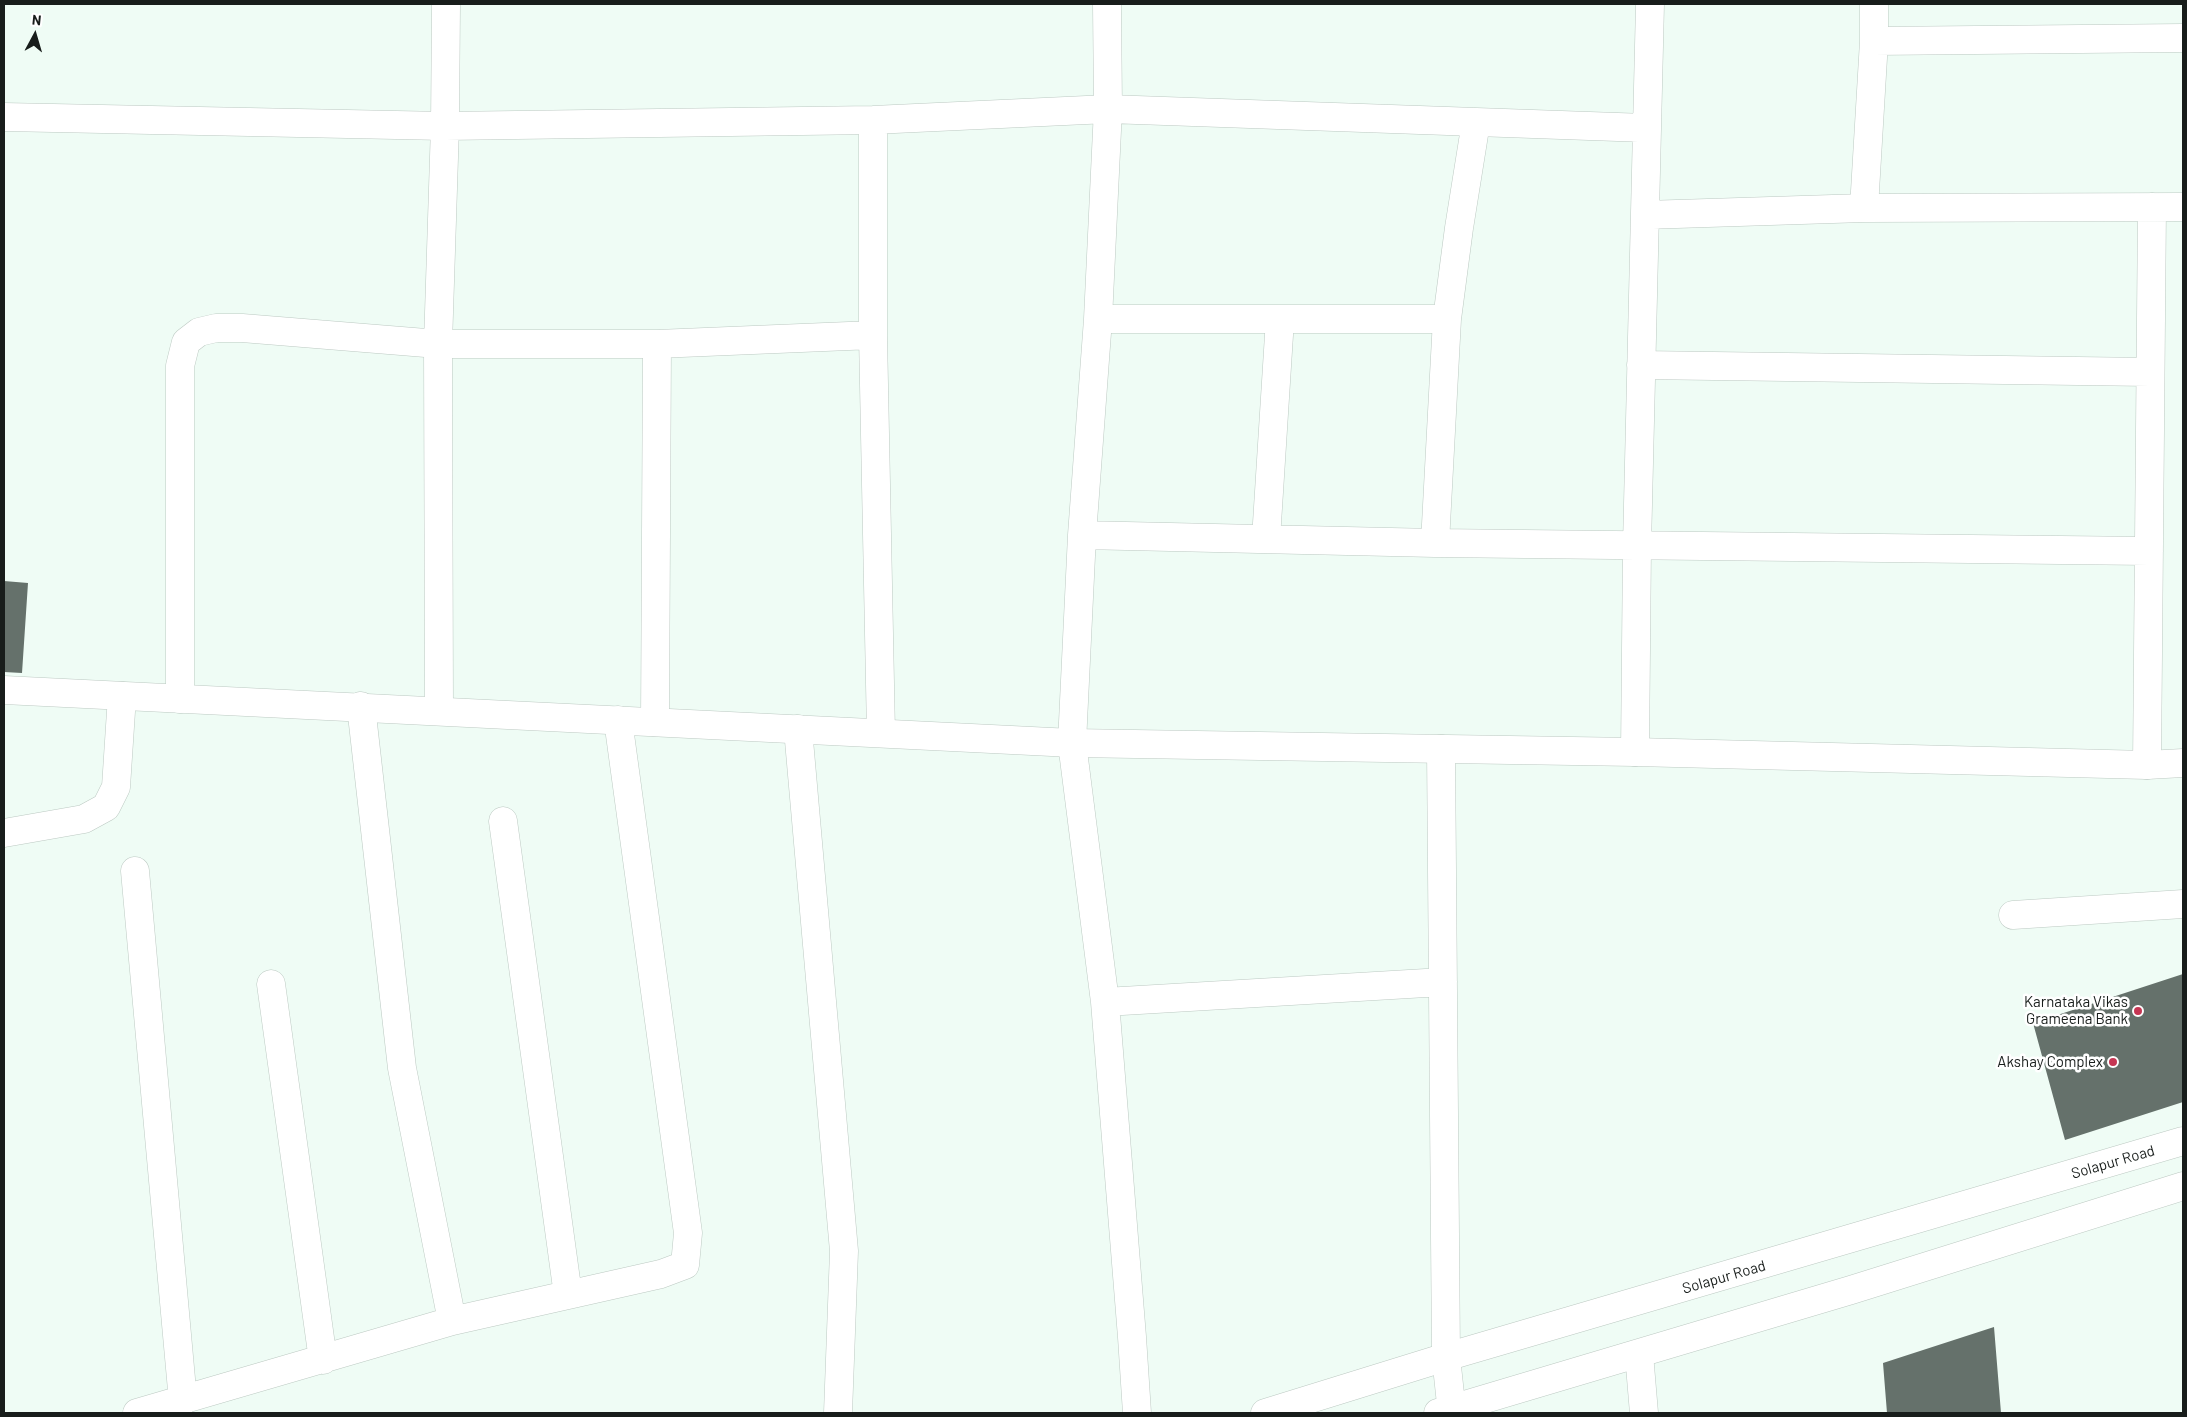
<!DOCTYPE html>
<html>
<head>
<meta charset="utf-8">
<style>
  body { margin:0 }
  #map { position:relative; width:2187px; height:1417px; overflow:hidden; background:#effcf5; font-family:Barlow,sans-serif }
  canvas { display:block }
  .frame { position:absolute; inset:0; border:5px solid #181d1b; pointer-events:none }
  .north { position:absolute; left:10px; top:10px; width:50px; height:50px; -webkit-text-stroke:4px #fff; paint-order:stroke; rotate:6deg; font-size:14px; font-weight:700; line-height:20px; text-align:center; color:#181d1b }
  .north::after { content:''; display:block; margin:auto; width:18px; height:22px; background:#181d1b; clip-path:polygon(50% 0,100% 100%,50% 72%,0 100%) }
</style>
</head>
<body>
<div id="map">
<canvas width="2187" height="1417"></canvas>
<div class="frame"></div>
<div class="north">N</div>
</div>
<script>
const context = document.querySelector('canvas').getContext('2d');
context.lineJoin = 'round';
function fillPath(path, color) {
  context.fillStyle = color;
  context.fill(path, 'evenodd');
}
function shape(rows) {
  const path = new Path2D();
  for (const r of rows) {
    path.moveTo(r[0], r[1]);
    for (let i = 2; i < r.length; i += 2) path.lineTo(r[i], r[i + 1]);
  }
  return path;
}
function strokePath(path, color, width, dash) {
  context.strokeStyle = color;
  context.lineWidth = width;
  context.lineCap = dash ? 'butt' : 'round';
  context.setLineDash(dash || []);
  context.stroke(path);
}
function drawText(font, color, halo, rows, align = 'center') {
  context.font = font + ' Barlow,sans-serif';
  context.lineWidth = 5;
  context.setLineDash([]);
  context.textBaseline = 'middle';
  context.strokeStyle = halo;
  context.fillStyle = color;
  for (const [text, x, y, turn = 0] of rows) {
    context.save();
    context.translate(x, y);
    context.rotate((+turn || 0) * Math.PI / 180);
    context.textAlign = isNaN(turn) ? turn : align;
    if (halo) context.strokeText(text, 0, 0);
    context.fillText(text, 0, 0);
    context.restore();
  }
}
fillPath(shape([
  [4,581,28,583,22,673,4,672],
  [2183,974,2183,1102,2065,1140,2033,1023],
  [1994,1327,2001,1413,1887,1413,1883,1363]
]), '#65716b');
const minor = shape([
  [1874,41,2183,38],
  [4,117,445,126,873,120,1108,109,1646,128],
  [873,120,873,335,881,733],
  [1864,208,1874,41,1874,4],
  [1645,215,1864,208,2183,207],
  [1098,319,1108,109,1107,4],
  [1447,319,1459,228,1476,122],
  [1641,365,2150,372],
  [1082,535,1098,319,1447,319,1435,543],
  [1266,539,1280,319],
  [180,699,180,366,186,342,199,332,216,328,242,328,438,344,657,344,873,335],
  [361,706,402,1068,452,1321],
  [439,711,438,344,445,126,446,4],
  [655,722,657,344],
  [798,729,844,1251,838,1413],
  [1441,749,1446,1357,1452,1413],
  [1635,752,1637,546,1650,4],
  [2147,765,2152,207],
  [503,821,568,1295],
  [4,833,84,819,106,807,116,787,122,696],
  [135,871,183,1401],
  [2013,915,2183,904],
  [271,984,323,1360],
  [1105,1002,1443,982],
  [1639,1354,1644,1413],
  [137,1413,452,1321,661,1274,685,1265,688,1233,618,720],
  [1137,1413,1132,1337,1105,1002,1072,743,1082,535,1435,543,2149,551]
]);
const tertiary = shape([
  [4,690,1072,743,1635,752,2147,765,2183,763]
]);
const primary = shape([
  [1265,1413,1446,1357,2183,1141],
  [1438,1413,1851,1290,2183,1186]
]);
strokePath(minor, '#bcc9c2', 29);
strokePath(tertiary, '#bcc9c2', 29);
strokePath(primary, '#bcc9c2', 29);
strokePath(minor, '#fff', 28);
strokePath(tertiary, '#fff', 28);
strokePath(primary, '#fff', 28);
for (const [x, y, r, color] of [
  [2138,1011,5,"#c63653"],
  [2113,1062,5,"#c63653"]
]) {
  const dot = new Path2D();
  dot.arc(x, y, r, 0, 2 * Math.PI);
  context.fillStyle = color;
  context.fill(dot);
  strokePath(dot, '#fff', 2);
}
drawText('15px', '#181d1b', '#fff', [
  ["Karnataka Vikas",2128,1002],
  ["Grameena Bank",2128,1019],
  ["Akshay Complex",2103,1062]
], 'right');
drawText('15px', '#181d1b', '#fff', [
  ["Solapur Road",2113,1162,-16],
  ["Solapur Road",1724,1277,-16]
]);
</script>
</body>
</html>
